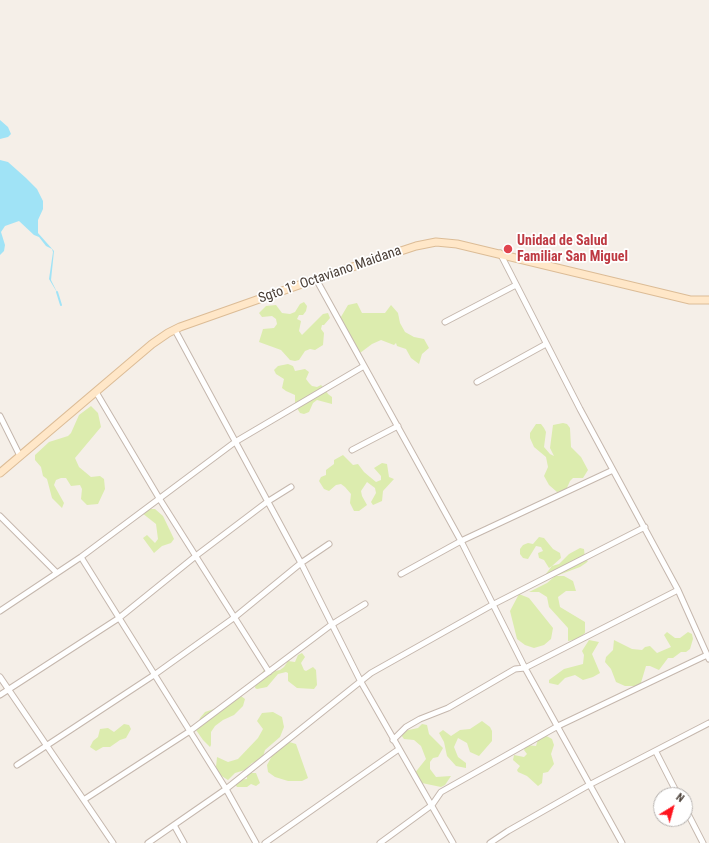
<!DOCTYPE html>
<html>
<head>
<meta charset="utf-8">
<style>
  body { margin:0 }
  #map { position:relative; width:709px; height:843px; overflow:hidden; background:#f5efe8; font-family:"Roboto Condensed",sans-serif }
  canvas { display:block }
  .north { position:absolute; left:653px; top:787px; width:40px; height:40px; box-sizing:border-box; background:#fff; border:1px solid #b6b2af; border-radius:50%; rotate:37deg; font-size:11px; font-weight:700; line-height:16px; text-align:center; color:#493e36 }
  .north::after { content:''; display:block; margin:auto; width:14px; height:18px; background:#ff151f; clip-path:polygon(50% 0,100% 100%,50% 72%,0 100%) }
</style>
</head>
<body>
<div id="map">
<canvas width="709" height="843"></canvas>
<div class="north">N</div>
</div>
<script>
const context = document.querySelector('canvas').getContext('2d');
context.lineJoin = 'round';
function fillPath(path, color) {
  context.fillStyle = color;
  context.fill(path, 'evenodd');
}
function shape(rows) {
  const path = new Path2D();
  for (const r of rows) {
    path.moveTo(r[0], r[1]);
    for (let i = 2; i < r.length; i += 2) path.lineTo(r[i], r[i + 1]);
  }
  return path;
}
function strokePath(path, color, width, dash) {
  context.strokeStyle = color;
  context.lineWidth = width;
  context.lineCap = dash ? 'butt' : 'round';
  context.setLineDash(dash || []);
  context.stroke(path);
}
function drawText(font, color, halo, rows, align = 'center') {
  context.font = font + ' "Roboto Condensed",sans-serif';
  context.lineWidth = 3.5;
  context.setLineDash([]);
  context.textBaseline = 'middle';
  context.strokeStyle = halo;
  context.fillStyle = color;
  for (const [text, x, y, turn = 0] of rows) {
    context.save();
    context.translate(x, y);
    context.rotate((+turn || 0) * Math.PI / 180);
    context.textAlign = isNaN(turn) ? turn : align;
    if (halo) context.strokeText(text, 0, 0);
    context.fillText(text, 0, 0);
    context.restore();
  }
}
fillPath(shape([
  [304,302,307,306,306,311,303,315,299,315,297,319,301,321,299,331,302,335,323,314,328,313,330,318,324,325,322,325,321,329,324,333,323,345,315,350,310,349,305,351,299,360,295,361,290,360,281,350,259,342,263,329,274,328,277,324,276,319,272,316,262,317,259,313,266,306,276,305,282,313,290,314,295,312,300,304],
  [357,303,362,313,385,313,391,305,398,313,400,323,405,332,414,337,424,339,429,348,422,354,419,364,411,358,406,349,397,346,396,343,394,345,381,340,372,344,356,356,346,339,344,329,338,322,348,305],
  [288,364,293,366,295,371,305,369,309,372,306,379,309,383,312,386,317,387,321,385,325,389,328,394,332,397,332,404,317,400,313,403,309,412,304,414,300,413,295,405,295,395,286,391,282,388,284,379,276,374,274,370,278,366],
  [91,406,98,413,101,427,75,458,79,467,91,477,100,476,104,479,105,489,98,504,87,505,81,499,82,489,80,485,71,486,66,478,61,478,56,480,54,485,64,503,62,508,52,498,47,479,43,476,41,467,35,460,35,455,49,442,68,436,71,433,79,415],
  [536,424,541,424,544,428,546,432,544,447,550,454,554,456,550,448,553,425,563,423,567,424,570,428,571,447,581,457,588,470,583,478,573,478,570,481,566,490,557,492,549,485,544,476,548,467,546,457,534,447,530,438,530,433],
  [343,455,353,465,358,464,364,472,376,482,381,480,381,476,374,468,382,463,387,464,389,477,394,479,383,491,382,501,373,505,371,502,376,493,375,488,367,482,361,491,362,496,367,505,359,511,354,511,350,503,351,494,345,487,341,484,336,485,329,491,324,489,319,481,321,477,326,475,326,470,334,464,334,460],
  [150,509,155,509,163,516,174,539,171,543,162,546,154,553,143,538,147,535,155,543,158,539,156,524,142,513,145,510],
  [539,537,544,538,553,549,560,553,561,558,552,566,559,564,569,554,580,548,584,549,585,559,588,561,586,563,580,567,556,576,564,576,573,581,576,591,566,591,558,597,560,607,585,622,585,633,578,639,568,641,568,628,549,607,547,597,539,592,529,592,547,583,554,577,545,575,552,566,549,568,544,560,539,558,538,553,543,551,541,547,536,546,528,559,523,558,520,554,520,549,523,545,528,543,533,544],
  [519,594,529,598,553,628,551,639,544,645,534,648,525,645,517,639,510,611],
  [667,632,675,638,680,638,688,632,692,634,693,639,690,649,686,652,681,652,673,658,668,658,659,670,650,666,646,666,640,686,625,686,616,682,611,669,605,662,606,657,613,650,614,640,632,649,642,650,645,647,650,646,657,653,671,647,664,635],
  [589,640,599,642,592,654,600,673,593,677,583,680,575,675,565,678,558,685,549,683,549,680,564,669,583,664,584,655,582,651],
  [302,653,305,657,301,663,304,670,306,671,313,667,316,670,317,685,314,689,297,688,288,681,288,673,286,672,278,674,267,687,257,689,255,688,256,681,266,667,271,667,275,671,280,670,284,667,288,661,295,662,298,655],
  [241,696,245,699,243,706,234,715,223,720,215,726,211,732,211,745,210,747,203,740,196,730,200,718,205,712,217,708],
  [273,712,282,717,284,727,280,737,265,750,262,760,252,763,245,770,235,773,228,780,220,775,216,767,217,757,228,762,238,759,258,738,263,729,257,721,262,713],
  [482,721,490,727,492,731,492,741,479,756,470,752,467,743,458,738,454,747,458,757,466,763,466,768,456,766,447,756,444,742,439,733,443,730,451,736,460,730,470,729],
  [124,724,129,725,131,729,126,738,120,740,110,747,103,747,96,751,90,747,93,741,98,737,100,729,108,728,114,732],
  [422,724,427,725,429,734,443,748,438,757,433,758,430,762,430,769,436,777,451,776,445,785,441,787,417,782,414,774,426,759,421,746,414,740,404,739,401,735,404,731,418,728],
  [543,734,552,739,554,745,551,754,554,764,548,772,543,773,542,783,538,786,527,776,518,772,517,770,520,766,513,760,514,755,524,757,527,754,524,750,526,745,536,746,539,736],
  [286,741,296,744,308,778,302,781,288,781,275,777,268,772,267,765,273,754],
  [251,773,256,773,260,783,256,786,251,784,247,787,237,787,234,783,237,780,247,779,247,776]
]), '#dcecae');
fillPath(shape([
  [0,120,8,127,11,134,8,137,0,139],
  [0,160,8,162,26,178,37,189,43,201,43,209,38,220,38,233,54,251,51,280,58,294,49,279,53,252,52,249,46,246,39,237,34,235,19,221,5,226,1,232,5,245,4,251,0,255]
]), '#a0e3f6');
strokePath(shape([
  [57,292,61,305]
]), '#a0e3f6', 2);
const minor = shape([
  [500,253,580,409,678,590,709,659],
  [316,279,461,541,525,668,622,843],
  [445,322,516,285],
  [175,330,301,563,361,682,453,843],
  [477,382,546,344],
  [96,392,159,498,269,672],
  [0,416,20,456],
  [352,450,398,426],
  [0,516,57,573],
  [81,557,226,789,256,843],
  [401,574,461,541,613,470],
  [0,611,81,557,235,442,364,366],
  [0,677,113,843],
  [0,695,119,618,197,555,267,502,291,487],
  [393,740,406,727,420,719,448,708,515,669,525,668,678,590],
  [656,752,678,795],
  [17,765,154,675,235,617,301,563,329,544],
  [85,799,190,731,331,625,365,604],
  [685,808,703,843],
  [174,825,184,843],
  [148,843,226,789,371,673,492,605,645,527],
  [265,843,399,749],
  [380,843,432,805,441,792,558,726,707,655],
  [490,843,508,831,589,785,709,723]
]);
const secondary = shape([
  [0,473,152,344,168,333,180,327,316,279,416,246,436,242,457,244,690,300,709,300]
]);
strokePath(minor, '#c5b7ad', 7);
strokePath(secondary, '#dcbc96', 9);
strokePath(minor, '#fff', 5);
strokePath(secondary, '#ffe7c8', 7);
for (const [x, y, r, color] of [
  [508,249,5,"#e0444e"]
]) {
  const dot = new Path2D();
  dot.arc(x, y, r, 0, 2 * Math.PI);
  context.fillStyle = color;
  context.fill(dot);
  strokePath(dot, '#fff', 1.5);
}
drawText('bold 14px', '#be3a42', '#fff', [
  ["Unidad de Salud",517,241],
  ["Familiar San Miguel",517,257]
], 'left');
drawText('14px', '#493e36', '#fff', [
  ["Sgto 1° Octaviano Maidana",330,275,-19]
]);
</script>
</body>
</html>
